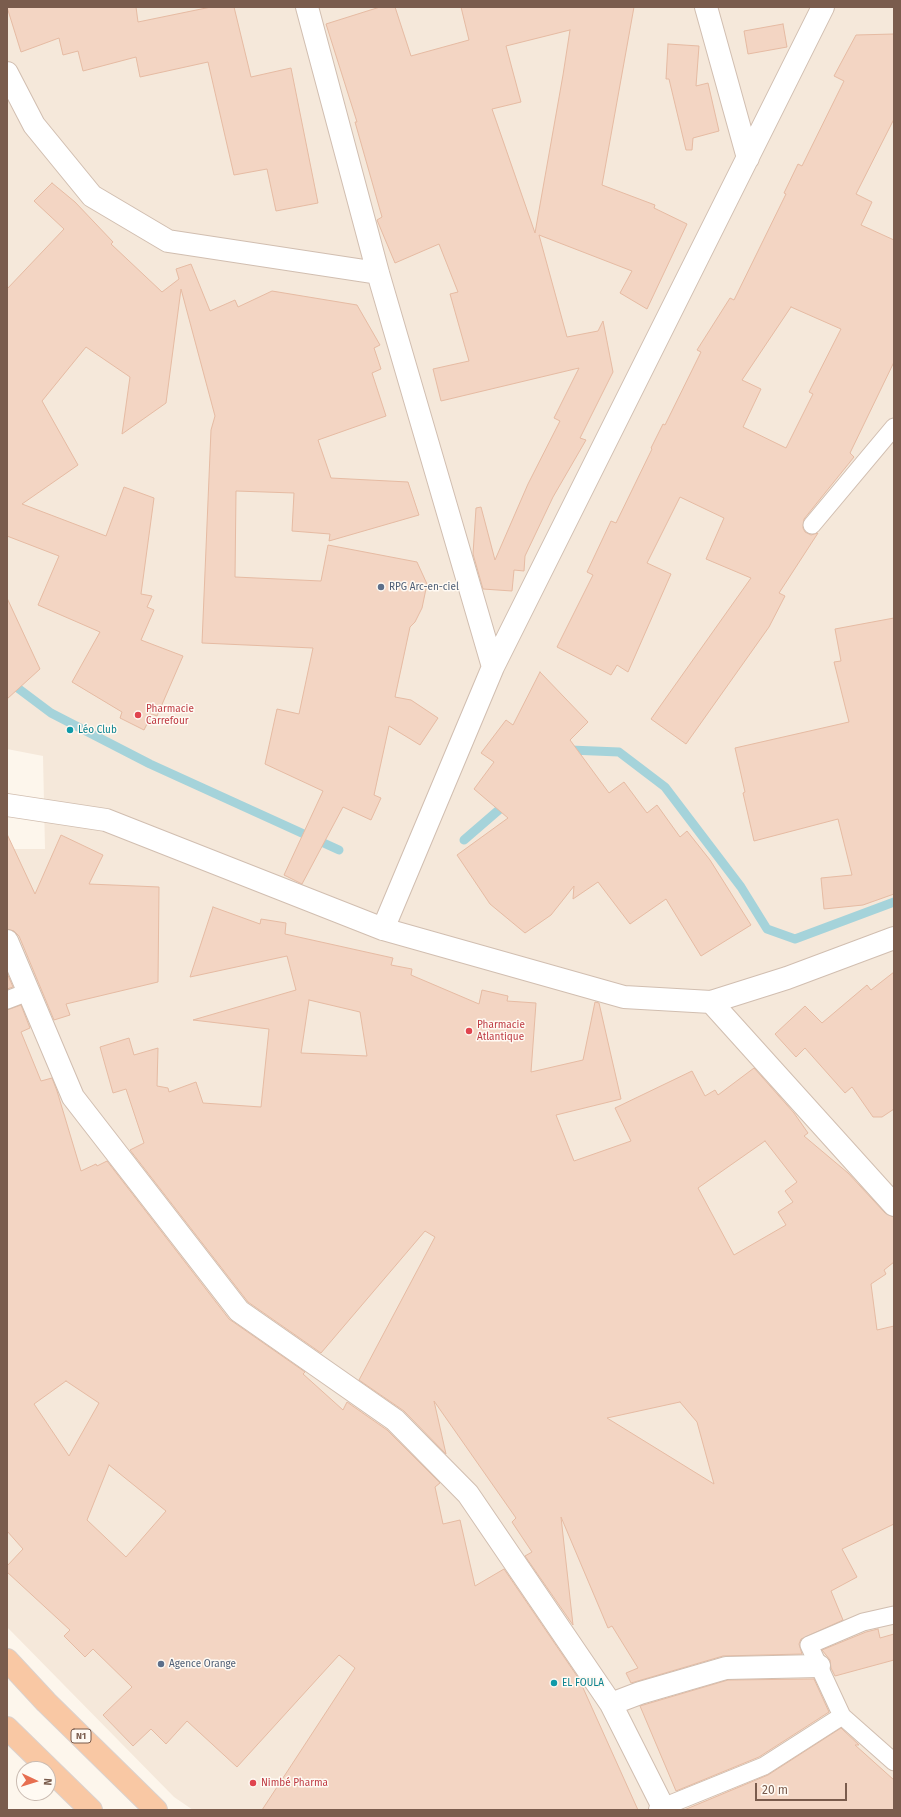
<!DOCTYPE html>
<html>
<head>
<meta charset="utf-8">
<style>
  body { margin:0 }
  #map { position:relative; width:901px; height:1817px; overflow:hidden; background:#fdf6ec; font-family:"Fira Sans",sans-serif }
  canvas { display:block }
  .frame { position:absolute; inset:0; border:8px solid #7a5c4d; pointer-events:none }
  .north { position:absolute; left:16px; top:1761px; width:40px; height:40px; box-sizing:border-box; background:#fffaf3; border:1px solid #cabbb1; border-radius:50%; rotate:94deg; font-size:11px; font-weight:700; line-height:16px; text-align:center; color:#7a5c4d }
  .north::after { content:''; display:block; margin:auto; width:14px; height:18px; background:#e76f51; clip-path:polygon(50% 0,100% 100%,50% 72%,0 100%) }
  .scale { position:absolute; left:755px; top:1783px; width:92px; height:18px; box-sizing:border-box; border:2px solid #7a5c4d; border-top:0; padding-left:5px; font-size:12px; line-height:14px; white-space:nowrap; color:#7a5c4d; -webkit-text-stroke:3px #fffaf3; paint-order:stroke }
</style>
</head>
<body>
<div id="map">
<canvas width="901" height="1817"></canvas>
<div class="frame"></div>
<div class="north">N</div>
<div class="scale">20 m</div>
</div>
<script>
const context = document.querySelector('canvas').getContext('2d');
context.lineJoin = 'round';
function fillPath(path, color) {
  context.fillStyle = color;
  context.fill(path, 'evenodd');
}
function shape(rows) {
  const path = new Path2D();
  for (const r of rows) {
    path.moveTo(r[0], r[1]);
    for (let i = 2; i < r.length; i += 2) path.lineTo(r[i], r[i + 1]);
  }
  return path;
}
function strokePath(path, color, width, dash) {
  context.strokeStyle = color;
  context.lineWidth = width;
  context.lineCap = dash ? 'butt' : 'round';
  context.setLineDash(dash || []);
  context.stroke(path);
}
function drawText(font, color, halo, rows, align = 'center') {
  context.font = font + ' "Fira Sans",sans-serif';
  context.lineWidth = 3;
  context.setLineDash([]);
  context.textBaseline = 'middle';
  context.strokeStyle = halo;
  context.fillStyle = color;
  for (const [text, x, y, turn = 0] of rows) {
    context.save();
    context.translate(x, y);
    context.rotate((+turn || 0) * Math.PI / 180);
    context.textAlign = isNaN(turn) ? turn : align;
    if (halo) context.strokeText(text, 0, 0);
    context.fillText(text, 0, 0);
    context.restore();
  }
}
fillPath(shape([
  [7,7,894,7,894,1810,193,1810,174,1797,7,1627,7,849,45,849,43,756,7,749]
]), '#f5e8da');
strokePath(shape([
  [7,680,51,713,150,764,339,850],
  [567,753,570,750,619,752,665,787,741,887,767,929,795,939,894,902],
  [464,840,508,802]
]), '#a5d3da', 9);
const building = shape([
  [7,7,136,7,138,22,211,7,234,7,251,77,291,68,318,203,276,211,267,169,234,175,208,62,140,77,136,57,83,71,78,51,63,55,59,38,21,52,7,7],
  [380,7,395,7,411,56,469,40,461,7,634,7,602,185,655,205,654,208,687,224,647,309,620,293,632,271,539,235,567,337,598,331,603,321,613,372,580,438,586,440,553,497,525,556,524,571,514,570,512,591,483,589,473,554,476,508,481,507,495,560,528,484,560,421,554,418,579,368,441,401,433,369,469,361,450,294,458,292,439,244,395,263,377,220,382,217,355,122,357,122,326,24,380,7],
  [570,30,563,75,535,233,492,109,521,102,506,46,570,30],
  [783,24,787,47,748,54,744,31,783,24],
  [894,34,894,119,856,194,872,202,861,225,894,240,894,362,850,453,854,457,804,519,803,528,805,532,811,535,818,533,779,593,785,596,769,627,686,744,651,719,751,578,706,559,724,518,680,497,647,563,671,574,628,672,617,665,611,675,557,647,593,575,587,572,611,521,616,523,652,449,651,448,663,424,665,425,701,352,697,350,730,298,734,300,786,194,784,193,798,164,802,166,844,81,834,76,856,35,894,34],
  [791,307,841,329,809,392,813,394,786,448,743,427,761,389,742,380,791,307],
  [668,44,699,46,696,86,708,83,719,131,693,138,692,150,686,150,669,79,666,79,668,44],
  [52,183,75,202,113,242,111,244,162,292,179,279,176,269,191,264,210,311,235,300,238,307,272,291,357,305,380,345,374,348,381,369,372,373,386,416,318,440,331,478,408,482,419,515,329,541,330,534,292,531,294,493,236,491,235,577,321,581,328,545,417,562,427,584,422,608,415,622,410,627,395,697,411,700,438,718,420,745,389,726,374,795,381,798,371,820,343,807,302,884,284,875,323,791,265,764,277,709,299,714,313,648,202,643,211,430,215,416,181,289,166,403,122,434,130,377,86,347,42,401,78,465,22,504,106,536,124,487,154,498,141,594,152,596,147,607,154,610,141,640,183,656,157,716,152,714,144,730,120,718,122,712,72,682,100,632,38,605,59,556,7,536,7,289,64,229,34,201,52,183],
  [7,598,40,669,7,699,7,598],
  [894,618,894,894,863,905,824,909,821,878,852,875,838,819,754,841,743,793,745,792,735,748,849,722,834,662,841,661,835,629,894,618],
  [540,672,588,722,570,740,609,793,624,782,647,813,657,805,680,837,687,831,710,860,751,925,701,956,666,899,630,924,598,882,573,899,574,886,551,915,525,933,490,904,457,855,508,818,474,789,494,762,481,753,506,720,513,725,540,672],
  [7,834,35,894,61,835,103,855,89,884,159,887,158,982,66,1004,70,1015,54,1020,19,936,14,931,7,929,7,834],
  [213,907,260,924,261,919,286,923,285,934,393,958,391,965,412,969,411,975,479,1004,482,990,508,996,507,1001,536,1003,531,1072,583,1060,595,1002,599,1003,621,1099,556,1115,574,1161,631,1141,615,1108,692,1071,705,1096,715,1090,718,1095,754,1068,794,1113,808,1133,804,1136,848,1173,885,1213,894,1217,894,1262,884,1270,886,1274,871,1284,877,1330,894,1326,894,1524,842,1549,857,1577,831,1591,843,1620,801,1639,799,1644,802,1654,723,1656,631,1683,626,1673,638,1668,612,1626,608,1628,561,1517,573,1625,525,1556,532,1552,512,1522,516,1518,434,1401,446,1454,404,1411,359,1380,435,1237,425,1231,321,1353,248,1302,130,1150,144,1143,126,1089,113,1093,100,1047,129,1038,134,1055,158,1048,157,1086,168,1088,169,1092,196,1082,203,1103,261,1107,269,1029,193,1020,296,990,287,956,190,977,213,907],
  [309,1000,360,1012,367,1056,301,1053,309,1000],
  [765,1141,797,1182,785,1191,793,1202,778,1212,786,1225,734,1255,698,1188,765,1141],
  [680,1402,697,1422,714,1484,607,1418,680,1402],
  [894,972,894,1109,882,1117,873,1117,852,1087,845,1093,805,1048,796,1057,775,1034,805,1006,822,1023,867,985,871,990,894,972],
  [7,973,13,987,7,989,7,973],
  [21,1005,30,1028,21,1032,41,1081,52,1078,57,1091,81,1171,96,1164,97,1166,107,1161,229,1319,305,1372,303,1374,343,1410,347,1402,387,1430,440,1483,435,1487,443,1524,460,1520,475,1586,504,1569,579,1679,638,1810,262,1810,355,1668,339,1655,237,1767,187,1721,166,1744,151,1729,133,1746,103,1715,132,1687,93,1649,85,1657,64,1636,70,1630,7,1572,7,1566,23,1549,7,1531,7,1010,21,1005],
  [66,1381,99,1403,69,1456,34,1404,66,1381],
  [109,1465,166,1511,126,1557,87,1520,109,1465],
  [878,1629,880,1638,894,1634,894,1660,835,1676,831,1668,830,1660,822,1650,866,1632,878,1629],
  [814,1679,829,1712,759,1757,676,1791,640,1706,728,1680,814,1679],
  [841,1728,859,1745,855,1745,894,1780,894,1810,684,1810,768,1775,841,1728]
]);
fillPath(building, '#f3d5c3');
strokePath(building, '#e6bba3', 1);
const service = shape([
  [812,525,894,427],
  [7,1000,28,992],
  [842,1716,809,1645,863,1622,894,1615],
  [663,1807,764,1766,842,1716,894,1762]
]);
const minor = shape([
  [307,7,378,273,493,667],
  [706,7,748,158],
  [7,73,34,125,92,196,168,241,378,273],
  [7,805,106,820,383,929,624,997,711,1002,787,978,894,938],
  [383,929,493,667,823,7],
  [7,941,73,1097,239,1311,395,1420,468,1494,611,1704,663,1807,660,1810],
  [711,1002,894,1205],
  [611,1704,640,1693,726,1668,819,1666]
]);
const trunk = shape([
  [7,1660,46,1702,156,1810],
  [7,1728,91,1810]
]);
strokePath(service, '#d1beb0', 19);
strokePath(minor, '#d1beb0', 24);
strokePath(trunk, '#dad1cd', 24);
strokePath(service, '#fff', 17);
strokePath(minor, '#fff', 22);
strokePath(trunk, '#f9c8a4', 22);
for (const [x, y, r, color] of [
  [381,587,4,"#5c6f8a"],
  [138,715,4,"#e0444e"],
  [70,730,4,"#0f9aa8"],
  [469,1031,4,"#e0444e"],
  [161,1664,4,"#5c6f8a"],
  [554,1683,4,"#0f9aa8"],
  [253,1783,4,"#e0444e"]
]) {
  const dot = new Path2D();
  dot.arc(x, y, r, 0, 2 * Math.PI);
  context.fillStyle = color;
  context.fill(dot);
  strokePath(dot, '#fffaf3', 1.5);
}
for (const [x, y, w] of [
  [81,1736,20]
]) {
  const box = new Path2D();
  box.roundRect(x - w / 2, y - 7, w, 14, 3);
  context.fillStyle = '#fffaf3';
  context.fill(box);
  strokePath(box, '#7a5c4d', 1);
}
drawText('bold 9px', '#7a5c4d', null, [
  ["N1",81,1736]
]);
drawText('10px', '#4e5e75', '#fffaf3', [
  ["RPG Arc-en-ciel",389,587],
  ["Agence Orange",169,1664]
], 'left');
drawText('10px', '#be3a42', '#fffaf3', [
  ["Pharmacie",146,709],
  ["Carrefour",146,721],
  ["Pharmacie",477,1025],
  ["Atlantique",477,1037],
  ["Nimbé Pharma",261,1783]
], 'left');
drawText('10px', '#0d838f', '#fffaf3', [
  ["Léo Club",78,730],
  ["EL FOULA",562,1683]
], 'left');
</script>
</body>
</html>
